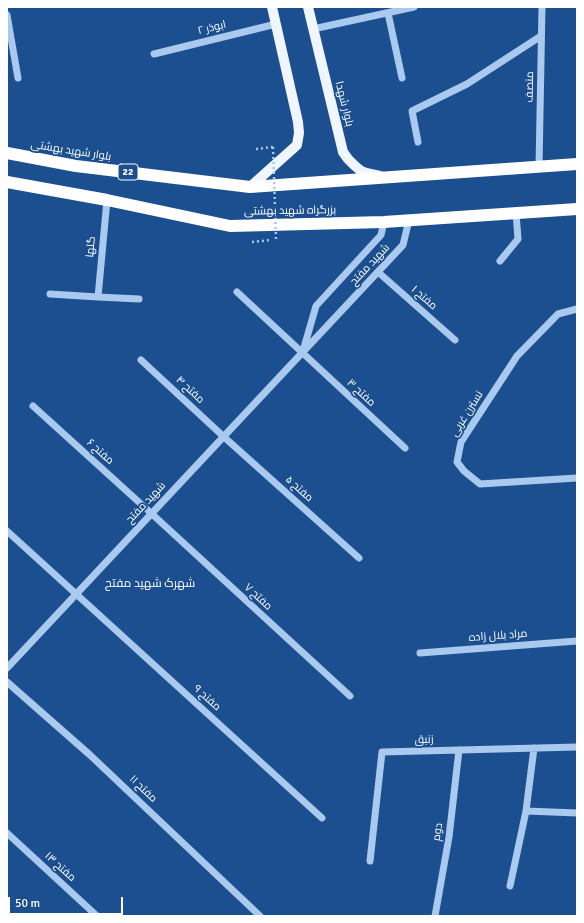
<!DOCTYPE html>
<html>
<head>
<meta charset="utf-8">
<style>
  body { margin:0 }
  #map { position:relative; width:584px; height:923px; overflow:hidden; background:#1b4f8f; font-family:Signika,sans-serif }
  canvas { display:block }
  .frame { position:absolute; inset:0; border:8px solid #fff; pointer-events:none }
  .scale { position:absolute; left:8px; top:897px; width:115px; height:18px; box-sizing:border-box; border:2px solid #fff; border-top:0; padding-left:5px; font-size:12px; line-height:14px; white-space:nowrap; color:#fff; -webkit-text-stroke:3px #1b4f8f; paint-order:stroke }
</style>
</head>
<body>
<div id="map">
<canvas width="584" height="923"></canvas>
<div class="frame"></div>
<div class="scale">50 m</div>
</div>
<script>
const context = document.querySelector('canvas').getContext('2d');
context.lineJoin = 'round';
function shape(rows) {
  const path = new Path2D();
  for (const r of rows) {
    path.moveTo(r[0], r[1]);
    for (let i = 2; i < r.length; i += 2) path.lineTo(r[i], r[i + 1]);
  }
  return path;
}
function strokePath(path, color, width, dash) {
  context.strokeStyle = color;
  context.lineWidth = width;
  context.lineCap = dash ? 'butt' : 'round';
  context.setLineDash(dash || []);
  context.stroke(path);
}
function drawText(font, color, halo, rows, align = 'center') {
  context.font = font + ' Signika,Cairo,sans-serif';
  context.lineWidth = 3.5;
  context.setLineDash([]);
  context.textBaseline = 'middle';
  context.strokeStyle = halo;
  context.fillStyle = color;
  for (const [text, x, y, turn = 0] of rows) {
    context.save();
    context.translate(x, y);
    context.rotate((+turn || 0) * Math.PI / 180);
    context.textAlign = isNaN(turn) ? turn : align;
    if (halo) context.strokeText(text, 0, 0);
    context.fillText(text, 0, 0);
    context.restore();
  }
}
strokePath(shape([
  [256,149,273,147],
  [252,242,270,240]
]), '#a9c9ee', 2.5, [2, 3]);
strokePath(shape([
  [388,13,402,78],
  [7,15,18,78],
  [313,29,414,7],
  [154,54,276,24],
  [418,142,412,111,467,84,541,36],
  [539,167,542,7],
  [500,261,518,239,516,213],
  [378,272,455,340],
  [237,292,405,448],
  [50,294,98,297,107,200],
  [98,297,139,299],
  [577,309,558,314,517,356,461,442,457,462,464,471,480,484,577,478],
  [303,351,316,306,381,235,384,222],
  [141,360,224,437,359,558],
  [33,406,152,514,350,696],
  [7,531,322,818],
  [420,653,577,641],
  [7,668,403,245,409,220],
  [7,682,90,755,260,916],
  [526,811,577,813],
  [7,833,97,916],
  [370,861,382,752,577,747],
  [510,886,526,811,534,748],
  [435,916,449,837,459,750]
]), '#a9c9ee', 7);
strokePath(shape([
  [308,7,343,152,348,159,354,165,361,171,366,173,380,176],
  [250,187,297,145,299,133,298,122,272,7]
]), '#f0f6ff', 10);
strokePath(shape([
  [7,153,76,166,250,187,577,164],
  [7,182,107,200,230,226,384,222,577,209]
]), '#fff', 12);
strokePath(shape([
  [273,147,276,239]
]), '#a9c9ee', 2.5, [2, 3]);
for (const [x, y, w] of [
  [128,172,20]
]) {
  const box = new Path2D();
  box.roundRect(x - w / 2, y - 8, w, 16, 3);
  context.fillStyle = '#1b4f8f';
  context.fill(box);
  strokePath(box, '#fff', 1);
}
drawText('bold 10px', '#fff', null, [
  ["22",128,172]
]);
drawText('11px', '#fff', '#1b4f8f', [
  ["ابوذر ۲",212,28,-14],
  ["منصف",530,87,-89],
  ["بلوار شهدا",344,104,76],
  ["بلوار شهید بهشتی",71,151,9],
  ["بزرگراه شهید بهشتی",290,211,-1],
  ["گلها",91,247,-85],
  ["شهید مفتح",370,265,-47],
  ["مفتح ۱",424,298,41],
  ["مفتح ۴",190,390,43],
  ["مفتح ۳",361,393,43],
  ["نسترن غربی",467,414,-58],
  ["مفتح ۶",100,452,42],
  ["مفتح ۵",299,489,42],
  ["شهید مفتح",146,503,-47],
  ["مفتح ۷",258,597,43],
  ["مراد بلال زاده",498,636,-4],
  ["مفتح ۹",207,698,42],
  ["زنبق",424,740,-2],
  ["مفتح ۱۱",143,789,44],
  ["دوم",438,832,-82],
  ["مفتح ۱۳",60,867,42]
]);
drawText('12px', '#fff', '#1b4f8f', [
  ["شهرک شهید مفتح",150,584]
]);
</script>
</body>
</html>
